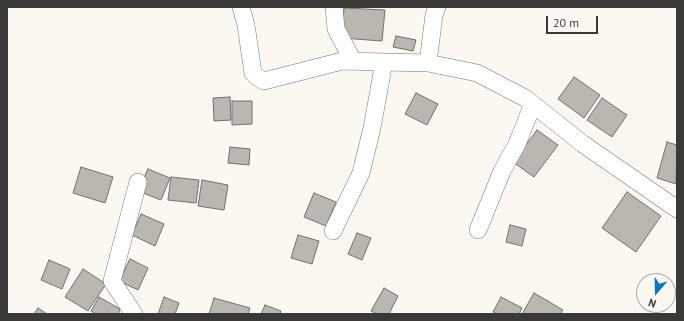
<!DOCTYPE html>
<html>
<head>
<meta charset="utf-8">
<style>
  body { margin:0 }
  #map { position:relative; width:684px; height:321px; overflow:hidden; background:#faf8f1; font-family:"PT Sans",sans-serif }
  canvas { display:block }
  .frame { position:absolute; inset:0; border:8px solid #3a3936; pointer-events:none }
  .north { position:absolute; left:636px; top:273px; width:40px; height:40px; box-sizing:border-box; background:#faf8f1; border:1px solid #adaca6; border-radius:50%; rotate:200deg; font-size:11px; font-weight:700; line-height:16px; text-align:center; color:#3a3936 }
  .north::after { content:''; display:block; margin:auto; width:14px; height:18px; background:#0e75c0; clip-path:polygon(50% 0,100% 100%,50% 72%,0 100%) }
  .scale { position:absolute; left:546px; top:16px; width:52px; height:18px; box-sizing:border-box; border:2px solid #3a3936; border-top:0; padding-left:5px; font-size:12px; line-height:14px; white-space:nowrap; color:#3a3936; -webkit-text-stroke:3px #faf8f1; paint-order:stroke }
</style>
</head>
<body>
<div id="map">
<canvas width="684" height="321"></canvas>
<div class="frame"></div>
<div class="north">N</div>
<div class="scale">20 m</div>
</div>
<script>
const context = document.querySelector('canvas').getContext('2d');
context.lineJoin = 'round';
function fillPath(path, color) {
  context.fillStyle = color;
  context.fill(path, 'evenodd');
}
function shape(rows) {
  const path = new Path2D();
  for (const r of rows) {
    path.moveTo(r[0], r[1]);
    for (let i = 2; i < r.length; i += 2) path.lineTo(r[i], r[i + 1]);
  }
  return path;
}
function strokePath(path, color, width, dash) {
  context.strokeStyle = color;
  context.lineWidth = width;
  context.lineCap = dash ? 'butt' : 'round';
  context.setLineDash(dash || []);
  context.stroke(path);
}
const building = shape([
  [344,8,385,10,382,41,342,38,344,8],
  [396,36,416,40,413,51,393,47,396,36],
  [574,77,600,95,584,118,558,99,574,77],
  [416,93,438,104,427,125,405,114,416,93],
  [230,97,231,120,214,121,213,98,230,97],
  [602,98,627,115,612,137,587,120,602,98],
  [232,101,252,101,252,124,232,125,232,101],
  [537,130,558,145,534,177,513,162,537,130],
  [667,142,677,145,676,184,657,178,667,142],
  [230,147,250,149,249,165,228,163,230,147],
  [81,167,113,177,105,203,73,193,81,167],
  [148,169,170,178,161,200,138,191,148,169],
  [171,177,199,180,196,203,168,200,171,177],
  [202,180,228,185,224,210,198,206,202,180],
  [627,192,661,216,636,252,602,228,627,192],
  [314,193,336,202,326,226,304,217,314,193],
  [141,214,164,224,155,246,132,235,141,214],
  [510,225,526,229,522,246,506,242,510,225],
  [357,233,371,238,362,260,348,254,357,233],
  [298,235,319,241,312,264,291,258,298,235],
  [130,259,148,268,138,290,119,281,130,259],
  [49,260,70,269,62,289,41,280,49,260],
  [83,269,106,284,88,311,65,297,83,269],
  [384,288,398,296,389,314,377,314,371,311,384,288],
  [534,293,563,310,560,314,522,314,534,293],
  [99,297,120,309,118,314,96,314,91,311,99,297],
  [164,297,179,303,175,314,158,314,164,297],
  [501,297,522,308,519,314,497,314,493,312,501,297],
  [214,298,250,308,248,314,209,314,214,298],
  [265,305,281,311,280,314,261,314,265,305],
  [38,308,47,314,34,314,38,308]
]);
fillPath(building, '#b9b7b0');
strokePath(building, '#72706a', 1);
const minor = shape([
  [241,7,246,25,253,73,257,77,264,81,342,61,428,63,477,73,525,98,583,144,677,209],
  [334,7,336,29,353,61],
  [428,63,434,15,437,7],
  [478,230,502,171,517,144,533,104],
  [333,231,361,173,372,128,384,62],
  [134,314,112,281,138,182]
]);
strokePath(minor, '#787670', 18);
strokePath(minor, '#fff', 17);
</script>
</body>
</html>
